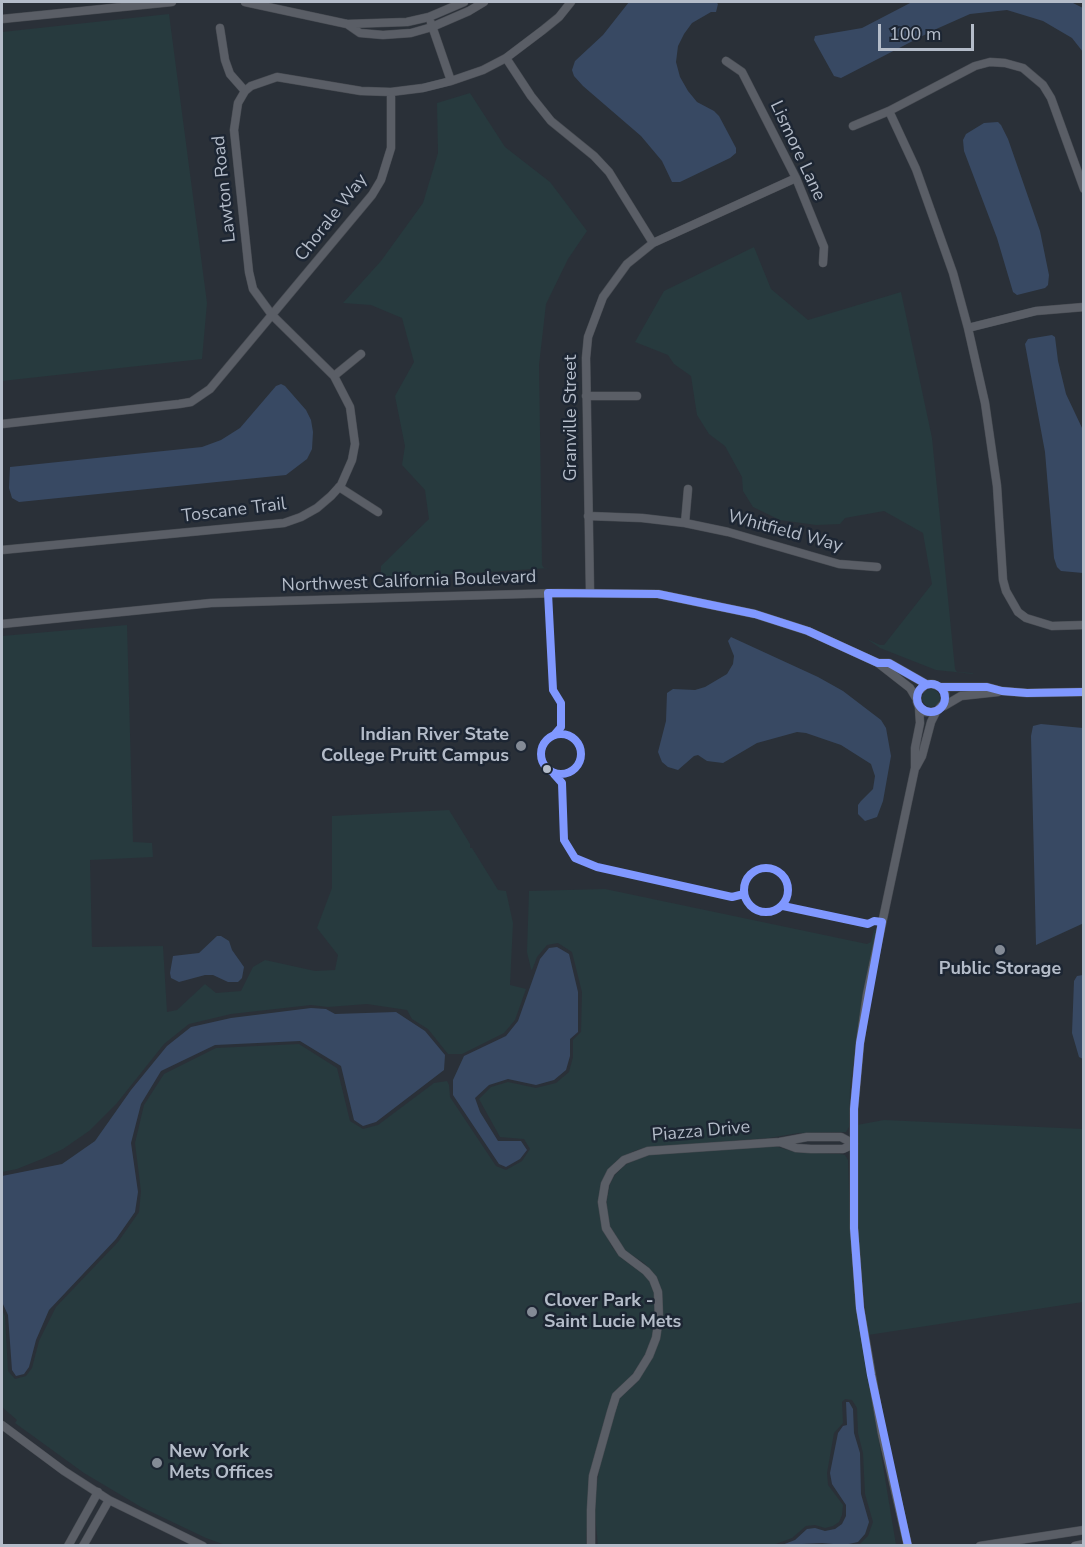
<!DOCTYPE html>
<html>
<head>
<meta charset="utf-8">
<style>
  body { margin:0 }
  #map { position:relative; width:1085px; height:1547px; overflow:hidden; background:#2a3038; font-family:"Nunito Sans",sans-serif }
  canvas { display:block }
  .frame { position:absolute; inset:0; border:3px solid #b4bcc9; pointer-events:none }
  .scale { position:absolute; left:878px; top:24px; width:96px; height:27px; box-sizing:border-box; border:3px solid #b4bcc9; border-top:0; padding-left:8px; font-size:18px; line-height:21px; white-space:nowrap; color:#b4bcc9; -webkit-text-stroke:4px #1d2633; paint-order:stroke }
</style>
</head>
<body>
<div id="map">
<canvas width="1085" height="1547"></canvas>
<div class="frame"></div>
<div class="scale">100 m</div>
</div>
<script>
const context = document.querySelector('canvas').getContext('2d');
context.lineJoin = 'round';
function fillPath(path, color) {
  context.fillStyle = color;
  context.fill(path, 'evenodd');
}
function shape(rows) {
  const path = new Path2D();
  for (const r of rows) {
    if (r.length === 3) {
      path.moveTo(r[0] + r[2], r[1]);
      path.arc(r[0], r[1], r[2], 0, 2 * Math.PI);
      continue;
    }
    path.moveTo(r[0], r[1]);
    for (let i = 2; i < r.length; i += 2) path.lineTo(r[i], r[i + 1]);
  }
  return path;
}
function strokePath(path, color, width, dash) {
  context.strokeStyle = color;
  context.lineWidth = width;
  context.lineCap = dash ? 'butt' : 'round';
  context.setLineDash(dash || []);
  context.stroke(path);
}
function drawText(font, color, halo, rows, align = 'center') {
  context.font = font + ' "Nunito Sans",sans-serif';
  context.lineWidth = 5;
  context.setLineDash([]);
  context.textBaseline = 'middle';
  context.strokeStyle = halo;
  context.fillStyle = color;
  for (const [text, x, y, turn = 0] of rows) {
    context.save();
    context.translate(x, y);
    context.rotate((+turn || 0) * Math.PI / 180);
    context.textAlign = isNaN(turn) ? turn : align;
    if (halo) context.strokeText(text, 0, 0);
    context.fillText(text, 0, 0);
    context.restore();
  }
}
fillPath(shape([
  [169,14,207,303,202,359,2,381,2,32],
  [470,93,505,147,550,182,587,231,568,259,546,304,539,365,542,565,544,568,549,568,381,579,381,566,429,519,425,490,402,465,405,446,395,396,414,362,402,318,371,305,343,303,381,261,423,203,438,153,437,103],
  [754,247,771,289,808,320,901,292,932,438,955,669,957,672,972,673,974,674,936,670,880,648,867,639,880,645,884,645,932,584,923,533,884,511,845,518,840,524,816,525,780,520,753,507,743,491,742,477,725,446,709,434,697,415,691,376,674,364,668,355,635,342,664,291],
  [127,625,133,842,152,843,153,857,90,860,92,947,163,946,167,1012,177,1010,205,984,216,993,241,991,253,967,265,960,315,971,335,970,338,955,317,928,332,888,332,816,449,810,470,844,470,848,472,848,498,890,506,891,513,923,510,985,526,989,515,1020,504,1033,462,1054,448,1054,428,1029,412,1019,407,1010,367,1004,328,1007,311,1005,231,1014,189,1024,164,1044,117,1103,89,1131,63,1149,42,1159,17,1169,2,1172,2,636],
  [931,698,9],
  [605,889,867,944,871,942,874,930,876,930,856,1043,850,1089,849,1127,846,1132,798,1133,769,1138,644,1148,634,1151,621,1158,603,1180,598,1200,603,1229,612,1247,620,1257,642,1273,650,1281,655,1296,656,1319,654,1333,646,1354,632,1375,614,1393,605,1418,590,1476,586,1545,228,1546,206,1538,141,1507,84,1473,15,1423,17,1420,2,1407,2,1310,5,1316,8,1371,15,1379,26,1376,32,1368,39,1341,56,1307,118,1242,139,1212,141,1191,135,1143,144,1105,164,1074,216,1048,299,1044,337,1068,350,1121,363,1129,378,1125,434,1083,447,1081,449,1085,450,1097,496,1166,506,1170,522,1161,530,1149,524,1139,500,1137,479,1099,491,1087,508,1082,536,1088,556,1083,569,1072,573,1057,573,1040,581,1032,582,992,572,952,558,943,547,945,537,957,532,970,531,969,527,952,529,891],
  [884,1120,1083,1129,1083,1302,868,1335,857,1227,857,1125],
  [771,1145,795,1152,840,1154,845,1155,848,1160,850,1224,857,1308,896,1545,856,1545,860,1544,868,1536,873,1522,865,1494,863,1453,858,1433,857,1408,852,1400,845,1399,842,1402,843,1423,834,1433,827,1473,828,1485,843,1505,842,1515,839,1522,833,1526,825,1528,815,1525,806,1526,792,1538,773,1545,598,1546,595,1515,596,1490,600,1465,610,1426,620,1398,636,1383,654,1353,660,1337,663,1315,661,1292,655,1275,644,1263,624,1250,610,1226,606,1205,610,1184,615,1175,625,1165,645,1155]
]), '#273a3e');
fillPath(shape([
  [629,2,716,2,718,4,716,12,711,12,692,23,684,34,678,46,676,62,680,77,688,91,697,102,714,111,719,116,736,148,736,153,730,158,680,182,672,182,662,161,641,136,583,86,574,76,572,70,575,61,603,35],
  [912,2,1071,2,1083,8,1083,52,1072,38,1043,21,1007,10,970,14,934,30,841,78,834,76,814,40,815,36,862,28],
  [998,122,1001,125,1008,139,1040,231,1049,275,1048,285,1045,288,1017,295,1013,292,997,238,964,151,963,140,966,134,984,123],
  [1052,335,1055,337,1058,361,1066,394,1083,430,1083,573,1061,571,1057,567,1054,558,1045,452,1025,344,1028,339],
  [281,384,285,386,306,410,311,420,313,432,312,449,307,459,286,475,19,502,12,498,9,488,10,467,202,447,221,440,240,428,276,386],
  [731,637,818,677,843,691,881,720,886,728,891,756,883,801,877,817,865,821,858,814,858,805,861,801,873,789,875,776,871,764,841,745,806,733,797,732,757,743,723,763,707,761,698,755,694,756,678,770,668,767,662,762,658,752,666,721,667,693,673,689,695,690,705,687,727,674,733,664,734,656,728,641],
  [1041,724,1083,728,1084,923,1036,945,1031,736,1033,726],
  [217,936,221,936,229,941,232,950,244,967,242,978,238,982,228,982,213,975,205,975,179,982,171,978,170,973,173,956,199,953],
  [557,947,569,954,578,992,578,1032,570,1039,570,1056,566,1070,554,1080,536,1085,508,1079,489,1085,475,1098,480,1112,498,1141,521,1141,527,1150,520,1159,506,1167,499,1164,453,1095,453,1080,464,1056,506,1036,518,1021,540,959,549,948],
  [1083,975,1084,975,1083,1059,1079,1057,1072,1033,1074,981,1077,976],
  [311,1008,326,1009,335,1014,396,1012,425,1031,445,1055,444,1070,376,1122,363,1126,354,1120,341,1066,300,1041,215,1045,161,1071,141,1104,131,1143,138,1192,135,1212,116,1239,49,1310,36,1340,29,1367,24,1374,16,1376,12,1370,8,1315,2,1302,2,1176,62,1164,95,1141,131,1090,167,1046,191,1027,231,1018],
  [846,1402,849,1402,853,1409,854,1433,860,1453,861,1494,869,1522,865,1534,858,1542,844,1545,822,1543,782,1545,795,1540,807,1529,815,1528,825,1531,835,1529,842,1524,846,1516,846,1505,832,1484,830,1473,838,1433,843,1426,847,1425]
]), '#384963');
const minor = shape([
  [245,2,347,24,407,22,429,17,464,2],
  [2,19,172,2],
  [431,23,451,81],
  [347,24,360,33,383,35,411,33,432,27,469,11,484,2],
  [220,28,225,60,230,74,245,91],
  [506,58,531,96,551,121,594,156,609,172,653,243],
  [726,61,742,72,796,178,824,247,823,263],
  [853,126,889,111],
  [1084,189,1051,98,1043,85,1023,68,1005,63,990,62,975,66,889,111,916,169,953,273,968,328,985,403,997,486,1003,580,1006,591,1018,612,1026,618,1052,626,1084,625],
  [968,328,1036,311,1084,307],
  [334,376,361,354],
  [586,396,637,396],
  [2,424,179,404,191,402,210,389,372,195,381,180,391,148,391,92],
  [339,487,378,512],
  [588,516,642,518,685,523,728,532,839,564,877,567],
  [685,523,688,489],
  [2,550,284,523,301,517,317,508,331,496,341,485,352,460,355,444,350,407,334,376,272,315,253,289,249,272,234,130,238,103,245,91,251,86,277,77,361,91,391,92,423,88,451,81,483,70,506,58,543,30,559,17,571,2],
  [590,592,586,358,588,337,603,297,627,264,653,243,796,178],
  [2,624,211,603,558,593,658,594,755,614,808,631,878,663,910,688,916,698],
  [878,663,889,663,926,684,933,684,942,688,945,693,945,702,936,712,926,712,919,707,917,702,917,693,926,684],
  [941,687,987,687,1002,691,1027,693,1084,692],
  [944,706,961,696,998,692],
  [916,767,922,756,931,722,936,712],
  [2,1425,64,1471,109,1500,203,1546],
  [68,1546,98,1492],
  [83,1546,109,1500],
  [591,1546,591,1510,593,1476,611,1412,616,1396,636,1377,649,1356,656,1338,659,1318,658,1292,653,1279,646,1271,622,1253,606,1228,602,1202,605,1184,611,1172,624,1160,648,1151,780,1142,807,1137,841,1137,854,1144,843,1149,811,1149,796,1148,780,1142],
  [908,1546,882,1434,860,1308,854,1228,854,1109,860,1043,867,994,915,768,915,748,920,723,919,707],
  [980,1546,1084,1530],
  [1075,1546,1084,1544]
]);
strokePath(minor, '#484c53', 9);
strokePath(minor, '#5a5e66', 8);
strokePath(shape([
  [931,698,14],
  [941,687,987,687,1002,691,1027,693,1084,692],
  [561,754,20],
  [555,734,561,727,561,703,553,690,548,593,658,594,755,614,808,631,878,663,889,663,926,684],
  [554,774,562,783,564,840,575,858,597,867,732,897,744,894],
  [766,890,22],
  [783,906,868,924,874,921,882,922,860,1043,854,1109,854,1228,860,1308,871,1375,908,1546]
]), '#8098ff', 8);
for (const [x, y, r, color] of [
  [521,746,6,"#848b96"],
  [547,769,5,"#b4bcc9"],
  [1000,950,6,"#848b96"],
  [532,1312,6,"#848b96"],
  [157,1463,6,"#848b96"]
]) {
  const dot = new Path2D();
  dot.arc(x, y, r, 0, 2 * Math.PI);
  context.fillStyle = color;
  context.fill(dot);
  strokePath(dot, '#1d2633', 2);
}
drawText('18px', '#b4bcc9', '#1d2633', [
  ["Lismore Lane",797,151,65],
  ["Lawton Road",225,189,-96],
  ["Chorale Way",332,218,-52],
  ["Granville Street",572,418,-90],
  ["Toscane Trail",234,511,-7],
  ["Whitfield Way",785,532,15],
  ["Northwest California Boulevard",409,582,-2],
  ["Piazza Drive",701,1132,-5]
]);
drawText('bold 18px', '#b4bcc9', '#1d2633', [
  ["Indian River State",509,736,"right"],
  ["College Pruitt Campus",509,757,"right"],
  ["Public Storage",1000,970,"center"],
  ["Clover Park -",544,1302],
  ["Saint Lucie Mets",544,1323],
  ["New York",169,1453],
  ["Mets Offices",169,1474]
], 'left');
</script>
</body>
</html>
